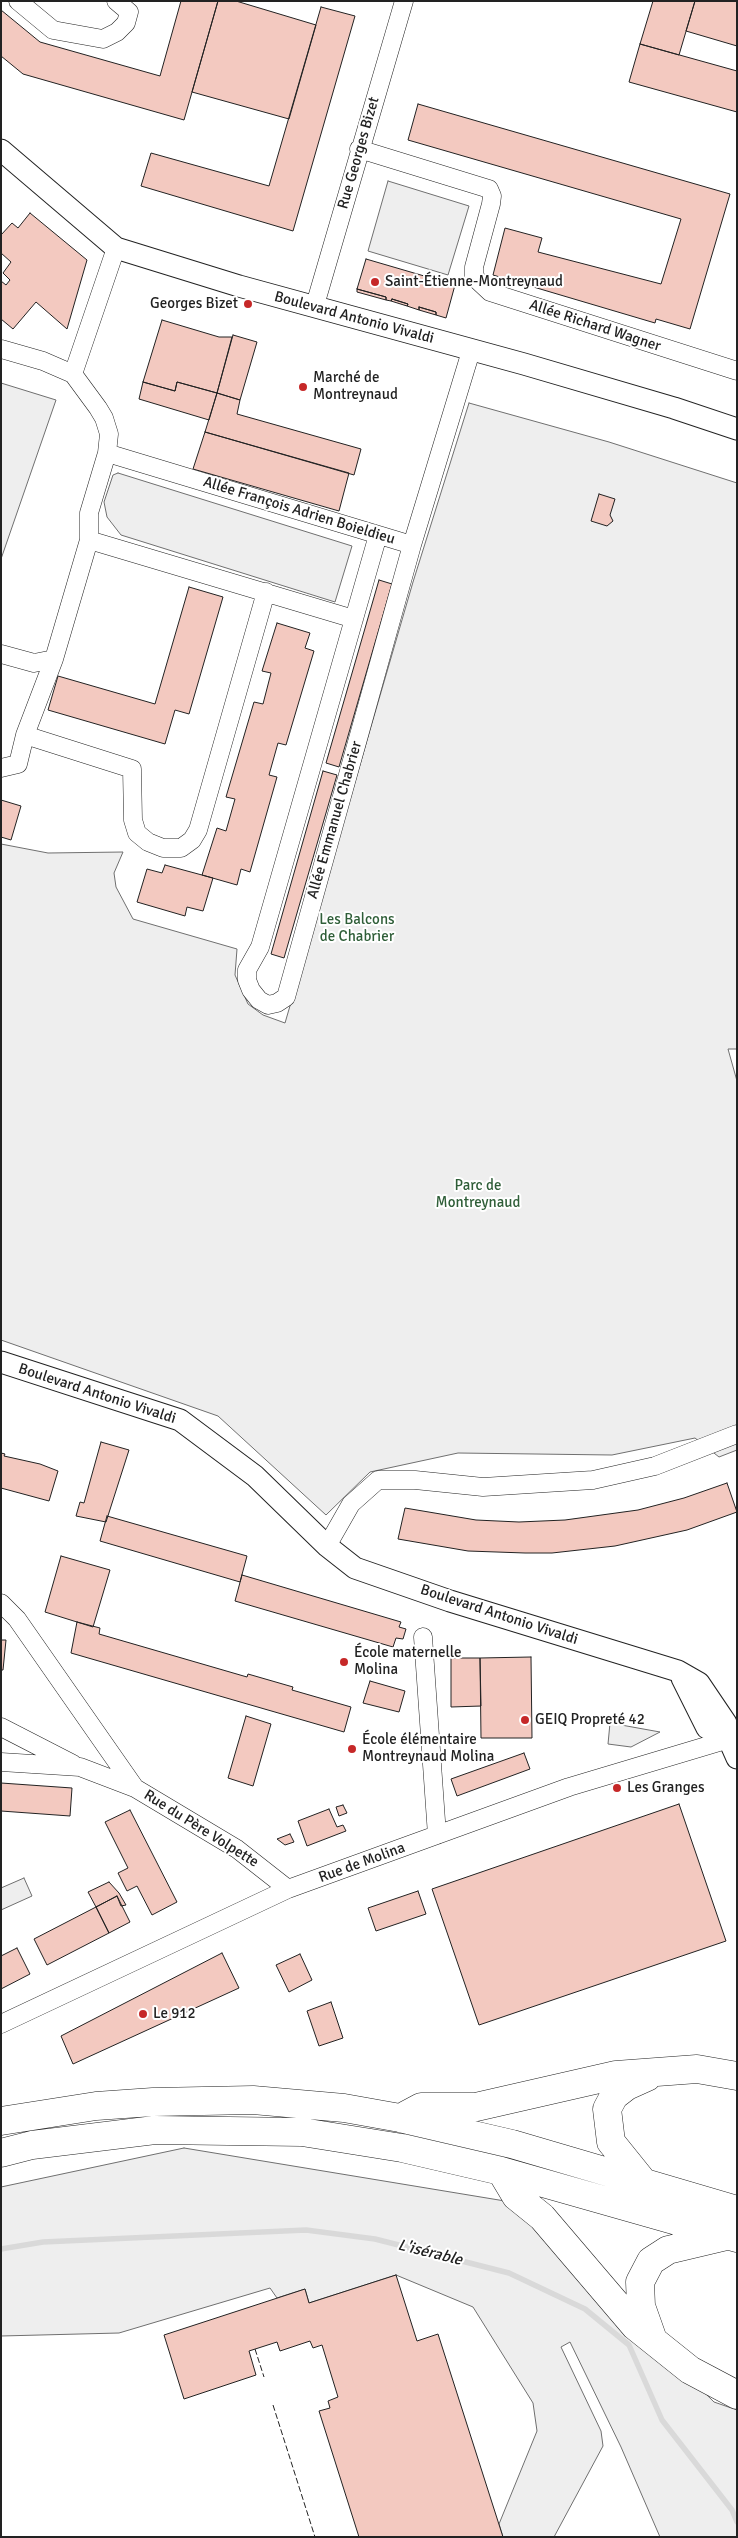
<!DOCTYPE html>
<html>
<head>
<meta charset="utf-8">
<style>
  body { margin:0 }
  #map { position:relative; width:738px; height:2538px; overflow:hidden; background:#fff; font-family:Signika,sans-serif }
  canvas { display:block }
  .frame { position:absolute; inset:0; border:2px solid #222; pointer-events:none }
</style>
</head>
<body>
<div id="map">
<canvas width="738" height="2538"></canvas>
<div class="frame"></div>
</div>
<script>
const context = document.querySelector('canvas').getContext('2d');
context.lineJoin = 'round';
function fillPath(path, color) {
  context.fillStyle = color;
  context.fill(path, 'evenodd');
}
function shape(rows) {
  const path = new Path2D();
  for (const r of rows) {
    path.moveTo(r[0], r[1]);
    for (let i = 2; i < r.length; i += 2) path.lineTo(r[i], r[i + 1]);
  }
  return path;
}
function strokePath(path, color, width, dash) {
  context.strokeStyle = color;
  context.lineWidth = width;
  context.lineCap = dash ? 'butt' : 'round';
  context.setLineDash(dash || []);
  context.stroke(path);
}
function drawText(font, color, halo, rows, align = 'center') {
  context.font = font + ' Signika,sans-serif';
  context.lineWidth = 4;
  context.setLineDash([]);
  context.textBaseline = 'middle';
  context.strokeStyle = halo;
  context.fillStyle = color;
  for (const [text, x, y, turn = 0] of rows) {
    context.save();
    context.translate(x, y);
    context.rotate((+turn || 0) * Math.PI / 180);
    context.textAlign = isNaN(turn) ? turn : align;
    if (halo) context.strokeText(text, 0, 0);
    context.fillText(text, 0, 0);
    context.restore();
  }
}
const green = shape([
  [388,181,469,206,448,275,368,251,388,181],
  [1,383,56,400,1,559,1,383],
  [469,403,609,442,737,483,737,1049,728,1049,737,1081,737,1450,719,1457,695,1438,612,1455,458,1453,370,1472,326,1515,218,1416,1,1340,1,844,48,853,123,852,114,873,116,887,133,919,237,949,235,975,248,1004,263,1015,285,1023,413,582,469,403],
  [118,473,352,546,335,602,121,535,107,517,104,502,113,475,118,473],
  [610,1723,660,1732,631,1747,608,1744,610,1723],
  [24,1878,32,1896,1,1910,1,1888,24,1878],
  [184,2148,511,2202,714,2402,737,2410,737,2537,660,2537,621,2447,570,2342,561,2347,601,2431,603,2446,554,2537,503,2537,499,2524,537,2431,533,2403,473,2307,396,2275,309,2303,305,2289,277,2298,270,2288,119,2333,1,2336,1,2187,184,2148]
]);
fillPath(green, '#eee');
strokePath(green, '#6f6f6f', 1);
strokePath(shape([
  [1,2249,43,2242,306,2230,375,2239,509,2273,585,2309,629,2345,662,2420,732,2510,737,2522]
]), '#d9d9d9', 5.5);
const building = shape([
  [181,1,218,1,184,120,23,74,1,56,1,10,40,42,160,76,181,1],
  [218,1,236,1,316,25,289,119,192,92,218,1],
  [653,1,695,1,679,55,640,44,653,1],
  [695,1,737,1,737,46,686,31,695,1],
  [321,7,355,16,293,231,141,186,151,153,269,186,321,7],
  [640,44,737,71,737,112,629,82,640,44],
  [418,104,730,194,690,329,656,319,655,323,493,275,505,228,542,238,538,252,661,284,681,219,408,140,418,104],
  [30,213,87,260,67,329,36,302,13,329,1,319,1,281,6,285,10,280,3,273,11,262,1,253,1,235,12,223,18,228,30,213],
  [366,259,455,285,446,318,436,315,436,312,419,307,419,310,407,306,408,304,392,299,391,301,386,300,386,297,357,289,366,259],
  [357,289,386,297,386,300,357,292,357,289],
  [392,299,408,304,407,306,391,301,392,299],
  [419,307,436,312,436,315,419,310,419,307],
  [162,320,219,337,232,337,217,393,177,382,175,391,143,382,162,320],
  [233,335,257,342,240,400,217,393,233,335],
  [143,382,175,391,177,382,217,393,209,420,139,399,143,382],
  [217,393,240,400,237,414,361,449,354,475,205,432,217,393],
  [205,432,349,473,339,511,193,469,205,432],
  [599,494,615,499,610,515,613,521,607,526,591,521,599,494],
  [379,580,392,584,339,767,326,763,379,580],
  [189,587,223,597,189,714,175,710,165,744,48,710,58,676,155,704,189,587],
  [277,623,310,633,305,648,314,651,286,745,278,743,269,775,277,777,250,872,241,869,237,885,202,875,217,828,226,831,235,799,226,797,254,702,263,704,271,673,262,671,277,623],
  [323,771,337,775,284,958,271,954,323,771],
  [1,800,21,806,11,840,1,837,1,800],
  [165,865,213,878,203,911,187,907,185,916,137,902,147,869,162,873,165,865],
  [101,1442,129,1450,106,1522,76,1516,80,1502,84,1503,101,1442],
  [1,1453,5,1454,4,1456,40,1464,58,1471,49,1501,1,1488,1,1453],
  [727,1483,737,1512,687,1530,615,1546,552,1553,525,1553,468,1551,398,1539,405,1508,476,1520,519,1522,565,1520,638,1510,684,1498,727,1483],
  [107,1516,247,1556,240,1582,100,1541,107,1516],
  [61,1556,110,1570,93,1627,45,1612,61,1556],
  [242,1575,401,1622,399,1627,406,1629,403,1639,396,1638,393,1647,235,1601,242,1575],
  [77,1622,100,1628,99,1634,247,1677,248,1674,293,1687,292,1690,351,1707,344,1732,71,1653,77,1622],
  [1,1640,6,1640,3,1670,1,1670,1,1640],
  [531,1657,532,1738,481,1738,480,1658,531,1657],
  [451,1658,480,1658,481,1706,451,1707,451,1658],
  [370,1681,405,1691,399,1712,363,1703,370,1681],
  [246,1716,271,1724,253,1786,228,1778,246,1716],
  [524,1753,530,1769,457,1796,451,1779,524,1753],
  [1,1783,72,1788,70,1816,1,1811,1,1783],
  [679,1804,726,1941,479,2025,432,1889,679,1804],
  [343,1805,347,1813,339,1816,336,1807,343,1805],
  [329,1809,337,1827,343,1825,346,1831,307,1846,298,1821,329,1809],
  [130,1810,177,1902,152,1915,137,1886,127,1891,118,1873,128,1868,105,1822,130,1810],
  [290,1834,294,1842,285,1845,277,1839,290,1834],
  [109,1882,119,1893,126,1905,121,1906,117,1896,96,1907,88,1892,109,1882],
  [418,1891,426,1914,376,1931,368,1908,418,1891],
  [117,1896,130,1922,109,1933,96,1907,117,1896],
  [96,1907,109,1933,47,1965,34,1939,96,1907],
  [17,1948,30,1974,1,1989,1,1956,17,1948],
  [222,1953,239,1988,73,2064,61,2036,222,1953],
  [300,1954,312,1980,289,1992,276,1965,300,1954],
  [331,2002,343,2038,319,2046,307,2011,331,2002],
  [396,2275,417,2341,438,2334,503,2537,359,2537,319,2411,330,2408,328,2401,338,2397,322,2345,313,2348,310,2341,280,2351,277,2342,249,2351,256,2375,184,2399,164,2335,305,2289,309,2303,396,2275]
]);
fillPath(building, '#f3c9c0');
strokePath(building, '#222', 1);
const minor = shape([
  [18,1,53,30,103,39,117,32,126,23,129,12,116,1],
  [359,149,489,189,492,196,491,204,474,267,474,277,490,292,737,371],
  [315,305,404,1],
  [1,349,43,361,73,374],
  [107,453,412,545,471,351],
  [378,535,260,947,247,970,247,980,251,990,259,1000,268,1005,277,1003,286,997,412,545],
  [89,540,354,619],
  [1,654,34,663,54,659,89,540,89,513,107,453,109,434,104,418,98,408,73,374,116,248],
  [25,735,132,769,133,820,137,833,148,842,163,848,181,848,192,840,198,830,266,592],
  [1,768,18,764,25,735,54,659],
  [327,1546,351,1504,378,1480,415,1480,483,1487,593,1480,655,1466,737,1434],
  [1,1603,17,1619,135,1788],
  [423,1637,437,1835],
  [1,1727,73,1764],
  [1,1762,80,1767,135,1788,237,1849,288,1889],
  [1,2024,288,1889,569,1787,736,1737]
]);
const tertiary = shape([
  [1,150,116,248,239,286,524,364,674,408,737,429],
  [1,1362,180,1420,255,1476,327,1546,355,1568,450,1601,678,1671,699,1683,726,1723,729,1740,737,1758],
  [682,1678,707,1728,737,1742]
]);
const motorway = shape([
  [406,2115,421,2107,476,2107,616,2075,697,2069,737,2076],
  [1,2121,96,2106,153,2102,253,2100,344,2108,400,2118,512,2144,737,2210],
  [1,2153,32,2145,155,2130,302,2132,402,2148,501,2171,737,2238],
  [501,2171,516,2196,542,2217,635,2326,690,2370,737,2395],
  [644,2183,611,2142,607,2109,614,2096,627,2086,647,2077],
  [653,2340,641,2306,640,2282,651,2261,668,2250,727,2236]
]);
strokePath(minor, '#222', 19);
strokePath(tertiary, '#222', 23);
strokePath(motorway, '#222', 29);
strokePath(minor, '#fff', 18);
strokePath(tertiary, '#fff', 21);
strokePath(motorway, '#fff', 28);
strokePath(shape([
  [255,2349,264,2377],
  [273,2405,315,2537]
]), '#222', 1, [6, 2.5]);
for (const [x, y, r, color] of [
  [375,282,5,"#c62828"],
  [248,304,5,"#c62828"],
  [303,387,5,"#c62828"],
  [344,1662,5,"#c62828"],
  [525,1720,5,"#c62828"],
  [352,1749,5,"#c62828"],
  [617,1788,5,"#c62828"],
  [143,2014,5,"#c62828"]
]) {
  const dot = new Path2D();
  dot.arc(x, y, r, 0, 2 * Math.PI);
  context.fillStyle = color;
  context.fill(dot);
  strokePath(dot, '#fff', 2);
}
drawText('15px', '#222', '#fff', [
  ["Rue Georges Bizet",359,153,-74],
  ["Boulevard Antonio Vivaldi",354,318,15],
  ["Allée Richard Wagner",595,326,18],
  ["Allée François Adrien Boieldieu",299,511,17],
  ["Allée Emmanuel Chabrier",335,820,-74],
  ["Boulevard Antonio Vivaldi",97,1394,18],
  ["Boulevard Antonio Vivaldi",499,1615,18],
  ["Rue du Père Volpette",201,1829,32],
  ["Rue de Molina",362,1863,-20]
]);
drawText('15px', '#222', '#fff', [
  ["Saint-Étienne-Montreynaud",385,282],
  ["Georges Bizet",238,304,"right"],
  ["Marché de",313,378],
  ["Montreynaud",313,395],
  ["École maternelle",354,1653],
  ["Molina",354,1670],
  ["GEIQ Propreté 42",535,1720],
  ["École élémentaire",362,1740],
  ["Montreynaud Molina",362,1757],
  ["Les Granges",627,1788],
  ["Le 912",153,2014]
], 'left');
drawText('15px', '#2f5e38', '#fff', [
  ["Les Balcons",357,920],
  ["de Chabrier",357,937],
  ["Parc de",478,1186],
  ["Montreynaud",478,1203]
]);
drawText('italic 16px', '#222', '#fff', [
  ["L'isérable",430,2253,14]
]);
</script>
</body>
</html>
